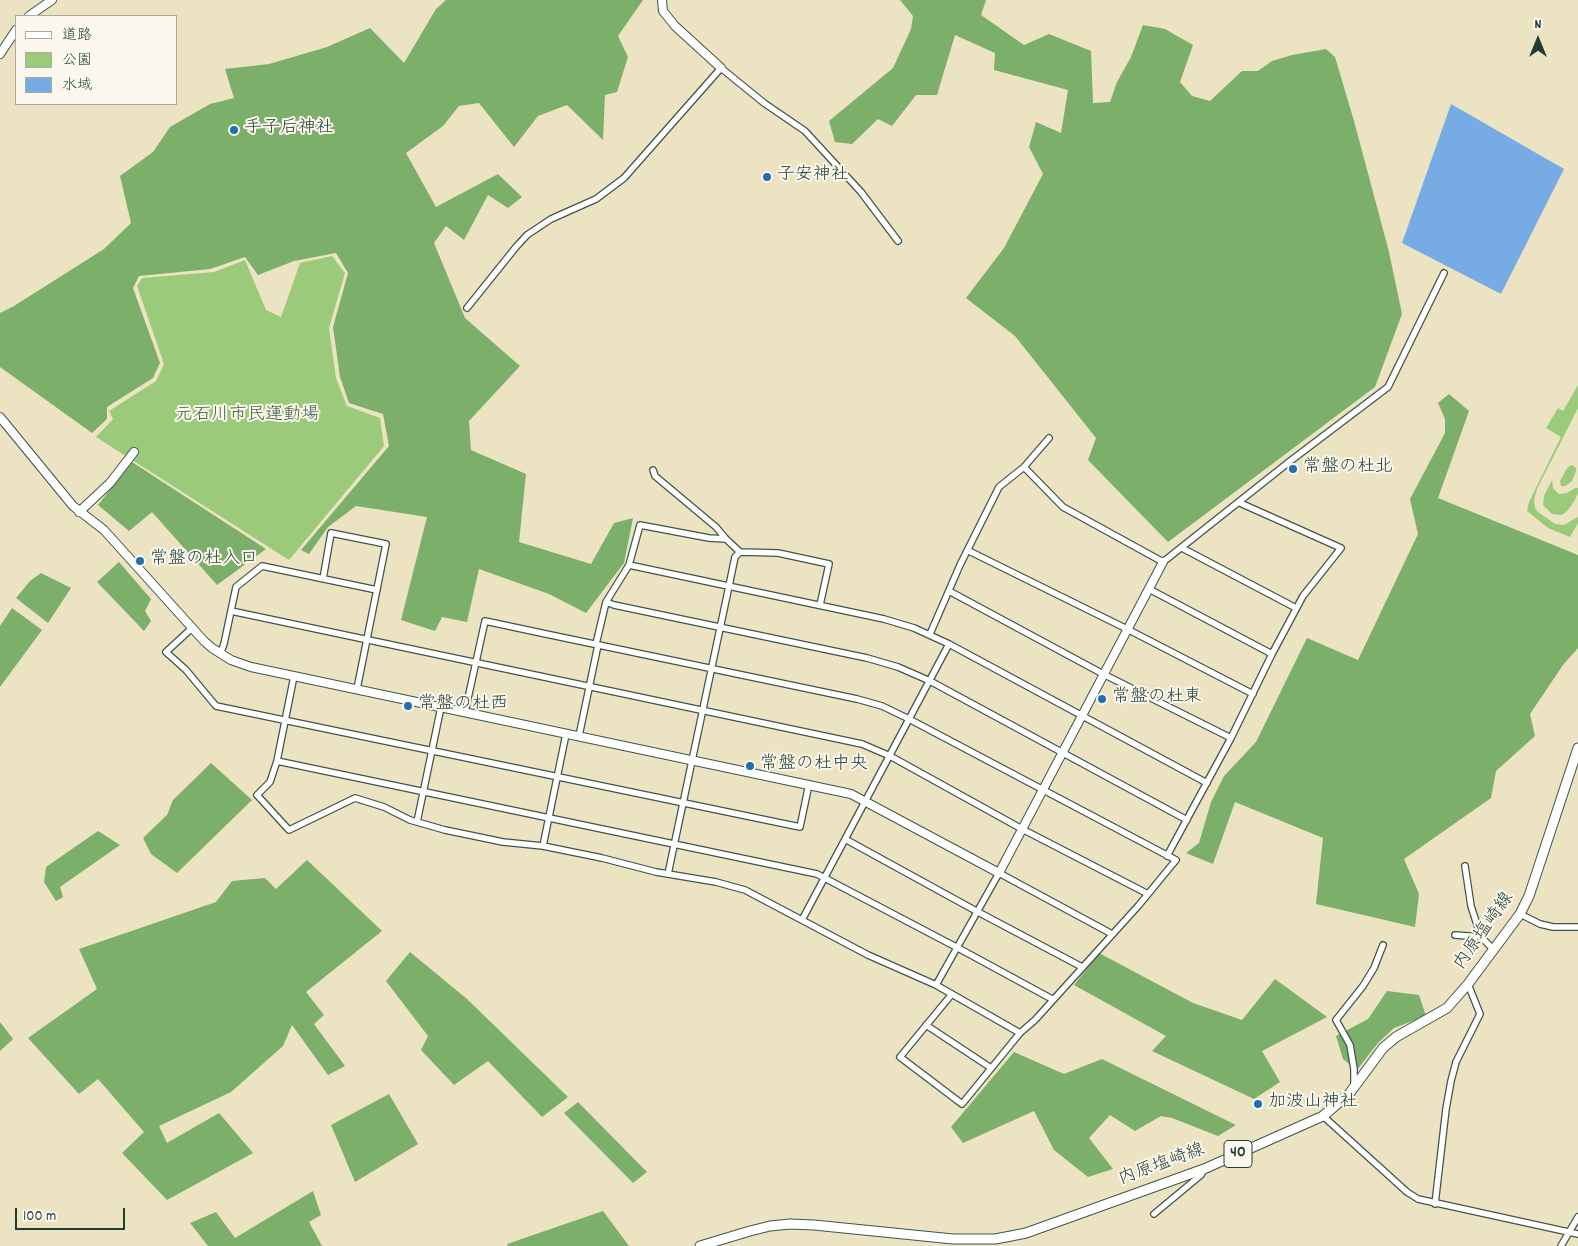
<!DOCTYPE html>
<html>
<head>
<meta charset="utf-8">
<style>
  body { margin:0 }
  #map { position:relative; width:1578px; height:1246px; overflow:hidden; background:#ece3c2; font-family:Dekko,"Klee One",sans-serif }
  canvas { display:block }
  .legend { position:absolute; left:15px; top:15px; width:162px; height:90px; box-sizing:border-box; background:#fbf7ec; border:1px solid #a3ada2; margin:0; padding:6px 9px; list-style:none; font-size:15px; color:#1f3d34 }
  .legend li { display:flex; align-items:center; gap:10px; height:25px }
  .legend b { width:25px; border:1px solid #a3ada2 }
  .north { position:absolute; left:1513px; top:15px; width:50px; height:50px; -webkit-text-stroke:4px #fbf7ec; paint-order:stroke; rotate:0deg; font-size:14px; font-weight:700; line-height:20px; text-align:center; color:#1f3d34 }
  .north::after { content:''; display:block; margin:auto; width:18px; height:22px; background:#1f3d34; clip-path:polygon(50% 0,100% 100%,50% 72%,0 100%) }
  .scale { position:absolute; left:15px; top:1208px; width:110px; height:22px; box-sizing:border-box; border:2px solid #1f3d34; border-top:0; padding-left:6px; font-size:15px; line-height:18px; white-space:nowrap; color:#1f3d34; -webkit-text-stroke:4px #fbf7ec; paint-order:stroke }
</style>
</head>
<body>
<div id="map">
<canvas width="1578" height="1246"></canvas>
<ul class="legend">
<li><b style="height:6px;background:#fff"></b>道路</li>
<li><b style="height:14px;background:#9bcb7a"></b>公園</li>
<li><b style="height:14px;background:#77abe4"></b>水域</li>
</ul>
<div class="north">N</div>
<div class="scale">100 m</div>
</div>
<script>
const context = document.querySelector('canvas').getContext('2d');
context.lineJoin = 'round';
function fillPath(path, color) {
  context.fillStyle = color;
  context.fill(path, 'evenodd');
}
function shape(rows) {
  const path = new Path2D();
  for (const r of rows) {
    path.moveTo(r[0], r[1]);
    for (let i = 2; i < r.length; i += 2) path.lineTo(r[i], r[i + 1]);
  }
  return path;
}
function strokePath(path, color, width, dash) {
  context.strokeStyle = color;
  context.lineWidth = width;
  context.lineCap = dash ? 'butt' : 'round';
  context.setLineDash(dash || []);
  context.stroke(path);
}
function drawText(font, color, halo, rows, align = 'center') {
  context.font = font + ' Dekko,"Klee One",sans-serif';
  context.lineWidth = 4;
  context.setLineDash([]);
  context.textBaseline = 'middle';
  context.strokeStyle = halo;
  context.fillStyle = color;
  for (const [text, x, y, turn = 0] of rows) {
    context.save();
    context.translate(x, y);
    context.rotate((+turn || 0) * Math.PI / 180);
    context.textAlign = isNaN(turn) ? turn : align;
    if (halo) context.strokeText(text, 0, 0);
    context.fillText(text, 0, 0);
    context.restore();
  }
}
fillPath(shape([
  [332,256,345,273,329,328,336,378,347,406,380,418,384,446,289,560,96,437,113,419,109,411,156,381,164,364,137,286,142,278,214,272,245,260,266,310,281,317,300,263],
  [1578,385,1578,408,1537,489,1534,500,1535,508,1538,512,1555,524,1564,525,1578,517,1578,523,1570,537,1548,528,1527,511,1529,502,1561,437,1546,428,1558,408,1563,411],
  [1572,465,1576,468,1576,471,1572,481,1565,486,1561,486,1560,481,1567,468],
  [1552,480,1553,488,1559,494,1567,493,1575,488,1578,488,1578,493,1575,500,1568,510,1562,515,1552,514,1543,505,1544,496]
]), '#9bcb7a');
fillPath(shape([
  [446,0,643,0,618,36,628,57,617,92,605,95,603,140,567,105,538,116,514,147,479,103,459,106,443,126,406,153,436,207,498,174,522,197,508,208,488,195,464,240,446,226,434,243,465,318,520,366,469,421,471,450,526,474,519,542,591,564,614,523,633,518,624,563,586,613,549,594,479,569,467,622,442,617,435,631,401,620,427,517,356,506,328,527,309,554,301,550,389,446,383,414,349,403,340,377,333,327,348,273,336,253,294,261,258,275,245,257,210,269,139,276,133,288,160,363,153,378,107,407,107,419,92,433,0,367,0,313,14,306,104,249,131,223,120,176,153,152,170,127,210,104,234,98,225,69,269,64,327,47,370,28,404,63,436,9],
  [900,0,986,0,981,15,1024,45,1049,34,1091,51,1093,103,1110,102,1117,82,1131,57,1143,25,1165,29,1193,45,1180,82,1192,96,1210,101,1242,71,1258,71,1272,61,1292,55,1326,49,1335,57,1354,121,1389,252,1402,314,1375,387,1168,542,1088,460,1096,438,1015,336,966,298,1004,248,1043,174,1029,147,1036,122,1061,133,1068,90,994,70,995,53,955,35,937,95,916,95,892,126,878,119,852,144,835,142,829,121,893,68,911,29,913,16],
  [1449,394,1469,411,1438,498,1578,555,1578,648,1563,665,1530,714,1535,736,1496,771,1491,798,1404,859,1419,894,1415,927,1316,904,1323,838,1235,802,1213,864,1186,853,1199,843,1211,802,1224,776,1256,742,1307,638,1358,660,1418,534,1410,499,1445,433,1445,419,1438,403],
  [132,462,266,549,217,585,152,512,129,531,98,505],
  [119,562,151,599,145,611,151,621,144,631,97,582],
  [41,573,71,588,48,623,16,598,30,581],
  [12,608,42,630,0,687,0,626],
  [211,763,252,800,177,873,151,854,143,838,167,815,173,800],
  [98,831,120,845,60,887,63,897,56,901,44,882,46,867],
  [307,860,382,931,306,992,324,1015,314,1024,345,1066,328,1075,292,1025,283,1046,231,1092,159,1126,167,1143,219,1113,253,1153,167,1200,122,1153,144,1132,98,1079,79,1094,28,1038,97,989,79,949,216,902,232,881,265,878,276,889],
  [410,952,467,999,568,1097,542,1117,488,1061,454,1085,421,1050,428,1036,386,981],
  [1099,953,1193,1003,1242,1020,1275,979,1327,1017,1262,1051,1280,1082,1254,1099,1152,1051,1166,1036,1074,985],
  [1387,991,1419,995,1426,1016,1394,1028,1378,1043,1357,1070,1343,1059,1336,1036,1368,1019],
  [0,1022,13,1039,0,1051],
  [1014,1052,1064,1074,1102,1059,1236,1125,1218,1136,1172,1118,1161,1116,1135,1131,1110,1115,1089,1138,1113,1169,1088,1177,1054,1150,1034,1111,963,1143,951,1127],
  [389,1094,418,1144,355,1182,331,1125],
  [578,1102,647,1172,633,1183,564,1113],
  [313,1191,321,1215,309,1222,322,1246,208,1246,190,1223,216,1212,235,1238],
  [603,1211,629,1246,508,1246,507,1244]
]), '#7caf6a');
fillPath(shape([
  [1451,104,1564,169,1501,294,1402,243]
]), '#77abe4');
const street = shape([
  [467,308,516,247,527,235,551,219,596,199,624,178,721,68,764,103,805,131,861,192,898,241],
  [1024,467,1063,507,1163,562,1289,462,1388,387,1444,273],
  [653,470,655,476,716,527,726,539,740,552,778,553,829,564,820,605],
  [1182,548,1296,608],
  [969,551,1129,630,1253,694],
  [629,565,884,619,914,628,949,644,1207,783],
  [323,579,331,533,386,544,357,689],
  [1149,589,1272,654],
  [949,591,1105,675,1231,738],
  [606,602,614,605,867,658,898,667,930,681,1187,820],
  [231,611,862,744,890,756,1022,829,1148,894],
  [192,628,166,652,186,670,216,706,800,827,809,784],
  [930,634,960,565,999,487,1024,467,1049,438],
  [596,644,606,602,629,565,640,525,709,538,726,539],
  [220,654,224,644,236,587,262,566,377,590],
  [294,676,277,761,270,782,257,795,289,830,355,798,384,807,410,820,445,830,503,842,543,846,602,858,656,872,716,882,745,890,868,955,936,985,1020,1033],
  [465,712,485,621,546,634,857,699,882,706,909,719,1176,860,1139,905,1035,1020,1020,1033,962,1104,900,1057,952,994],
  [579,736,598,645],
  [277,761,817,874,958,948,1052,999],
  [417,822,441,707],
  [845,839,978,912,1082,967],
  [543,846,566,734],
  [1167,856,1231,738,1272,654,1303,596,1341,548,1240,503],
  [1465,866,1471,906,1481,937,1493,949],
  [668,874,729,586,735,557,740,552],
  [1520,914,1540,924,1553,927,1578,927],
  [802,920,949,644],
  [1455,935,1481,937],
  [936,985,999,873,1112,934],
  [926,1025,991,1068],
  [1354,1087,1354,1069,1350,1045,1336,1020,1363,986,1374,968,1383,945],
  [1323,1116,1407,1192,1418,1199,1578,1234],
  [1435,1204,1446,1109,1451,1081,1456,1062,1480,1014,1468,984],
  [1154,1214,1201,1175,1204,1169],
  [1561,1246,1578,1217]
]);
const secondary = shape([
  [662,0,663,11,675,26,721,68],
  [29,16,52,0],
  [0,54,16,30],
  [0,417,73,506,104,530,204,641,212,648,231,660,251,667,851,794,999,873,1163,562],
  [79,512,110,483,134,452]
]);
const primary = shape([
  [700,1246,750,1231,770,1226,790,1224,814,1225,953,1239,995,1239,1011,1236,1026,1233,1204,1169,1323,1116,1349,1094,1383,1048,1396,1037,1447,1008,1468,984,1520,914,1529,896,1578,748]
]);
strokePath(street, '#3e5649', 8);
strokePath(secondary, '#3e5649', 10);
strokePath(primary, '#3e5649', 11);
strokePath(street, '#fff', 5.5);
strokePath(secondary, '#fff', 8);
strokePath(primary, '#fff', 9);
for (const [x, y, r, color] of [
  [234,130,5,"#1f6fb2"],
  [767,177,5,"#1f6fb2"],
  [1293,469,5,"#1f6fb2"],
  [140,561,5,"#1f6fb2"],
  [1102,699,5,"#1f6fb2"],
  [408,706,5,"#1f6fb2"],
  [750,766,5,"#1f6fb2"],
  [1258,1104,5,"#1f6fb2"]
]) {
  const dot = new Path2D();
  dot.arc(x, y, r, 0, 2 * Math.PI);
  context.fillStyle = color;
  context.fill(dot);
  strokePath(dot, '#fbf7ec', 2);
}
for (const [x, y, w] of [
  [1238,1154,28]
]) {
  const box = new Path2D();
  box.roundRect(x - w / 2, y - 13.5, w, 27, 4);
  context.fillStyle = '#fbf7ec';
  context.fill(box);
  strokePath(box, '#1f3d34', 1);
}
drawText('bold 16px', '#1f3d34', null, [
  ["40",1238,1154]
]);
drawText('18px', '#1f3d34', '#fbf7ec', [
  ["手子后神社",244,130],
  ["子安神社",777,177],
  ["常盤の杜北",1303,469],
  ["常盤の杜入口",150,561],
  ["常盤の杜東",1112,699],
  ["常盤の杜西",418,706],
  ["常盤の杜中央",760,766],
  ["加波山神社",1268,1104]
], 'left');
drawText('18px', '#3e6046', '#fbf7ec', [
  ["元石川市民運動場",247,417]
]);
drawText('18px', '#1f3d34', '#fbf7ec', [
  ["内原塩崎線",1485,932,-55],
  ["内原塩崎線",1162,1166,-20]
]);
</script>
</body>
</html>
